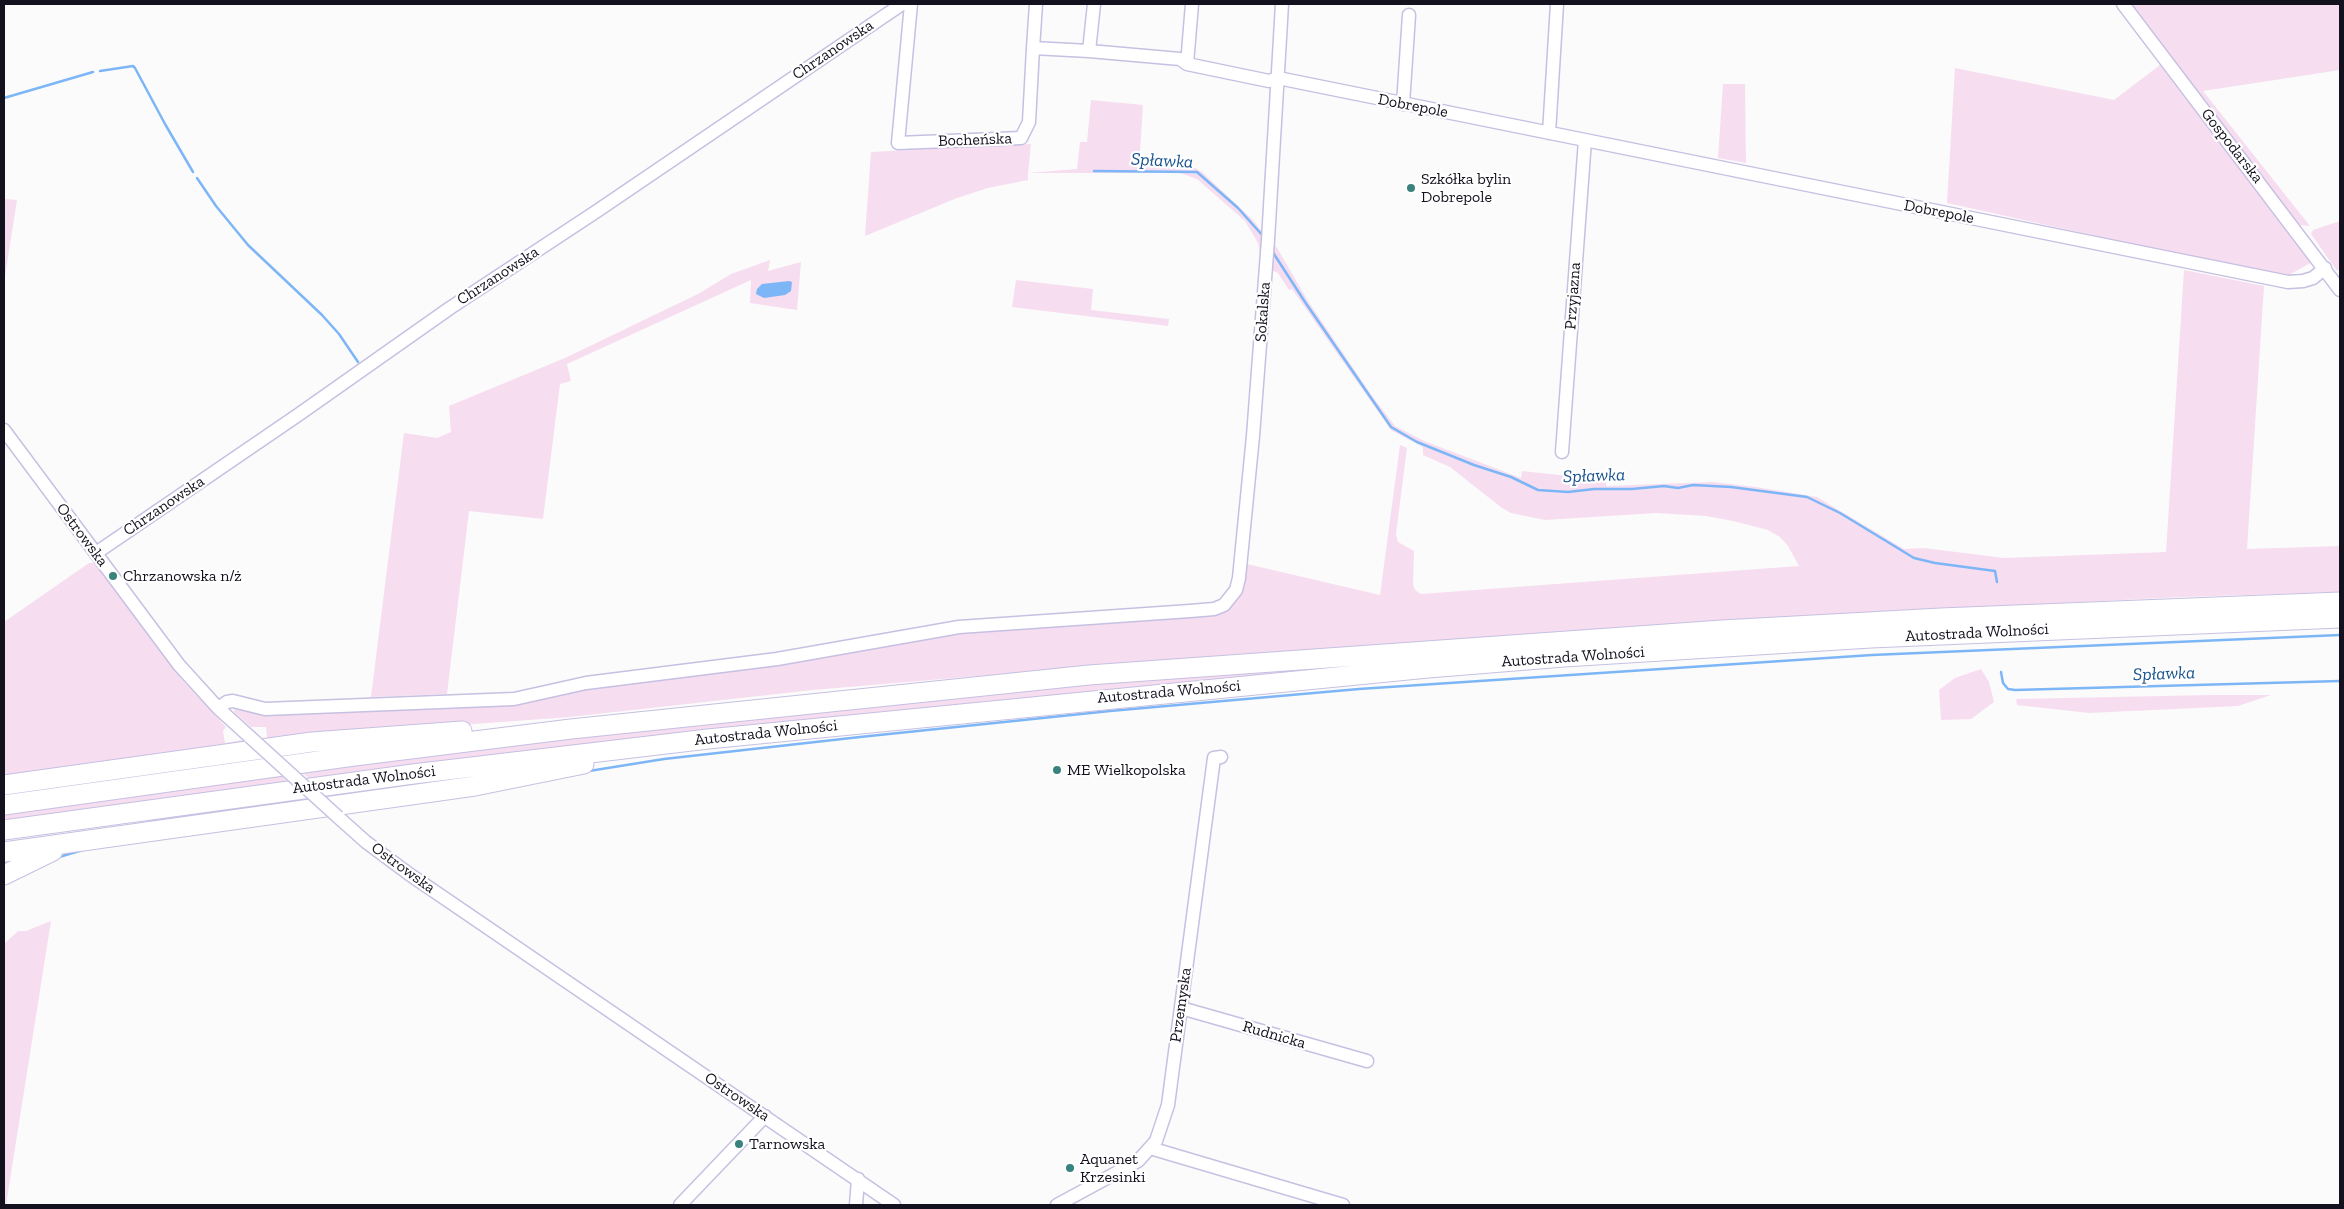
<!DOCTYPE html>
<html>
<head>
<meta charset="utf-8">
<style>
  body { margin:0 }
  #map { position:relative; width:2344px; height:1209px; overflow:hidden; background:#fbfbfb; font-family:"Zilla Slab",serif }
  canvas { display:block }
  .frame { position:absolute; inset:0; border:5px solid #13111d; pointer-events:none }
</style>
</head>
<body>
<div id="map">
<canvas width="2344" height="1209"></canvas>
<div class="frame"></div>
</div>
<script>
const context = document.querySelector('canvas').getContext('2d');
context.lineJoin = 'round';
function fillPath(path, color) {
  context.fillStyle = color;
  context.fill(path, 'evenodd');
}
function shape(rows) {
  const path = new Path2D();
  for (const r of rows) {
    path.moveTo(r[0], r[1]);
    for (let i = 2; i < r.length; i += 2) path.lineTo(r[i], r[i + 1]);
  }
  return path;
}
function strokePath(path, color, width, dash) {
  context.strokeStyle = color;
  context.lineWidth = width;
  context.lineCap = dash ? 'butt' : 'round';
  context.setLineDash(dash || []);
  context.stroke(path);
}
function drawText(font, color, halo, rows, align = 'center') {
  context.font = font + ' "Zilla Slab",serif';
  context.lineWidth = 4.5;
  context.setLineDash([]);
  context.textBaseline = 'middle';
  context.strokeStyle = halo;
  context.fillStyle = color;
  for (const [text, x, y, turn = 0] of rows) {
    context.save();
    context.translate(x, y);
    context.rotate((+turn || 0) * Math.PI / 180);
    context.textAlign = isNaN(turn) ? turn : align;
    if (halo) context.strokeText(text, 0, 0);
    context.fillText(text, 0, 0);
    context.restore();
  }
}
fillPath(shape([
  [2127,4,2340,4,2340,70,2203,91,2310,226,2300,225],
  [2160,65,2312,262,2289,275,2272,275,1947,203,1955,68,2114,100],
  [1723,84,1745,84,1746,163,1718,158],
  [1091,100,1143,105,1139,167,1195,168,1202,172,1252,219,1264,234,1261,258,1258,243,1245,221,1197,179,1180,173,1028,173,1028,180,988,188,957,198,865,236,871,152,1031,144,1028,173,1077,169,1080,142,1087,142],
  [4,199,17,200,4,283],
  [2340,221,2340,269,2337,271,2311,234,2313,230],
  [1273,241,1308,301,1372,396,1395,426,1424,441,1521,478,1522,471,1606,480,1606,486,1712,482,1756,487,1817,497,1904,549,1924,548,2004,558,2166,552,2184,270,2264,286,2247,549,2340,546,2340,592,2182,597,1883,612,1226,655,813,690,570,717,267,739,266,727,251,727,234,712,234,709,240,710,241,707,568,691,951,635,1218,611,1247,564,1380,595,1400,445,1407,448,1396,534,1398,542,1414,551,1413,584,1415,590,1421,594,1799,566,1788,546,1780,537,1768,530,1733,521,1706,516,1656,513,1545,520,1511,513,1502,508,1450,467,1423,455,1423,447,1391,430,1292,289,1289,290,1278,273,1271,270],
  [770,260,768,271,801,262,797,310,750,303,751,280,567,364,571,381,560,384,543,519,469,511,447,694,371,697,404,433,437,438,451,432,449,406,565,358,698,294,731,274],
  [1016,280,1093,289,1091,310,1169,319,1168,326,1012,307],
  [89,563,96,563,181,679,226,727,223,731,225,743,242,740,247,745,26,774,4,775,4,622],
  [1912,630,312,781,298,769,1074,681],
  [1981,669,1989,682,1994,702,1971,719,1941,720,1939,690,1955,678],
  [2211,695,2271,695,2238,706,2089,713,2017,705,2016,699],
  [277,772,290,784,4,825,4,811],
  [51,921,6,1205,4,1205,4,944,18,931,26,931]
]), '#f7ddf0');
fillPath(shape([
  [789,281,792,282,791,291,785,295,764,298,756,294,757,289,762,284]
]), '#7db6f6');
strokePath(shape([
  [100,71,133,66,135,68,165,124,193,172],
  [4,98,93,72],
  [1094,171,1197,172,1238,208,1263,236],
  [197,178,216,206,248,245,322,315,339,334,358,362],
  [1272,251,1305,302,1391,427,1417,442,1474,465,1511,477,1538,490,1568,492,1594,489,1632,489,1664,486,1678,488,1693,485,1731,487,1807,497,1840,513,1914,558,1935,563,1995,571,1997,582],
  [2001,672,2003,683,2008,689,2015,690,2340,681],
  [589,771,664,759,860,737,1110,711,1359,689,1872,655,2340,635],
  [59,857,83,850]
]), '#7db6f6', 2.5);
const minor = shape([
  [911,4,898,143,1021,138,1029,122,1033,48,1089,51],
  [1094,4,1089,51,1180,59,1187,64,1269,81,1278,78],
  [2123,4,2340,290],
  [1033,48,1036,4],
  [1187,64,1192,4],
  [1278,78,2288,282,2303,281,2313,278,2325,268],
  [1403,104,1409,15],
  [1549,133,1557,4],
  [4,430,179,665,218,708,250,737],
  [1562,452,1585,140],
  [96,553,298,415,450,308,597,211,902,4],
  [218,708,227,702,233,701,265,709,514,699,586,683,777,659,959,627,1190,611,1214,609,1224,605,1236,590,1239,578,1253,436,1268,240,1282,4],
  [338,817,366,842,409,874,894,1205],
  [1181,1008,1367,1061],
  [1150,1148,1343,1205],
  [680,1205,765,1116],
  [856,1205,858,1179],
  [1057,1205,1138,1161,1156,1141,1168,1105,1214,758,1221,757]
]);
const highway = shape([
  [4,785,312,742,462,731],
  [4,805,354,756,571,729,1089,675,1722,630,1941,618,2340,602],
  [4,830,413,774,708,739,1428,668,1564,657,1871,638,2340,618],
  [4,852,475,786,584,764],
  [4,875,53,851]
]);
strokePath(minor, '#c6c0e2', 15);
strokePath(highway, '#c6c0e2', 21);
strokePath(minor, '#fff', 12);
strokePath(highway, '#fff', 19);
const minorBridge = shape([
  [250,737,338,817]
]);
strokePath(minorBridge, '#c6c0e2', 15, []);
strokePath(minorBridge, '#fff', 12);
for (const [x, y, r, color] of [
  [1411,188,5,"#3a827d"],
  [113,576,5,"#3a827d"],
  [1057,770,5,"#3a827d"],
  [739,1144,5,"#3a827d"],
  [1070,1168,5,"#3a827d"]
]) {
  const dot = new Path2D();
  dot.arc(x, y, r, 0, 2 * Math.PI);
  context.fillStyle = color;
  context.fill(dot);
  strokePath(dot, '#fff', 2);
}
drawText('16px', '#13111d', '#fff', [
  ["Chrzanowska",833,50,-34],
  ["Dobrepole",1413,106,11],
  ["Bocheńska",975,140,-2],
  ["Gospodarska",2232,146,52],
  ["Dobrepole",1939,212,11],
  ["Chrzanowska",498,276,-33],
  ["Przyjazna",1573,296,-86],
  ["Sokalska",1263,312,-86],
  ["Chrzanowska",164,506,-34],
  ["Ostrowska",82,535,53],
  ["Autostrada Wolności",1977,633,-3],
  ["Autostrada Wolności",1573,657,-4],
  ["Autostrada Wolności",1169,692,-5],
  ["Autostrada Wolności",766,733,-6],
  ["Autostrada Wolności",364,780,-7],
  ["Ostrowska",403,868,36],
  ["Przemyska",1181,1005,-82],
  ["Rudnicka",1274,1035,16],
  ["Ostrowska",737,1097,34]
]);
drawText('16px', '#13111d', '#fff', [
  ["Szkółka bylin",1421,179],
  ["Dobrepole",1421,197],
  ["Chrzanowska n/ż",123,576],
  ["ME Wielkopolska",1067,770],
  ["Tarnowska",749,1144],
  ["Aquanet",1080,1159],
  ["Krzesinki",1080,1177]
], 'left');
drawText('italic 18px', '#18538d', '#fff', [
  ["Spławka",1162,161,3],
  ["Spławka",1594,476,-2],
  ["Spławka",2164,674,-2]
]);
</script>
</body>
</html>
